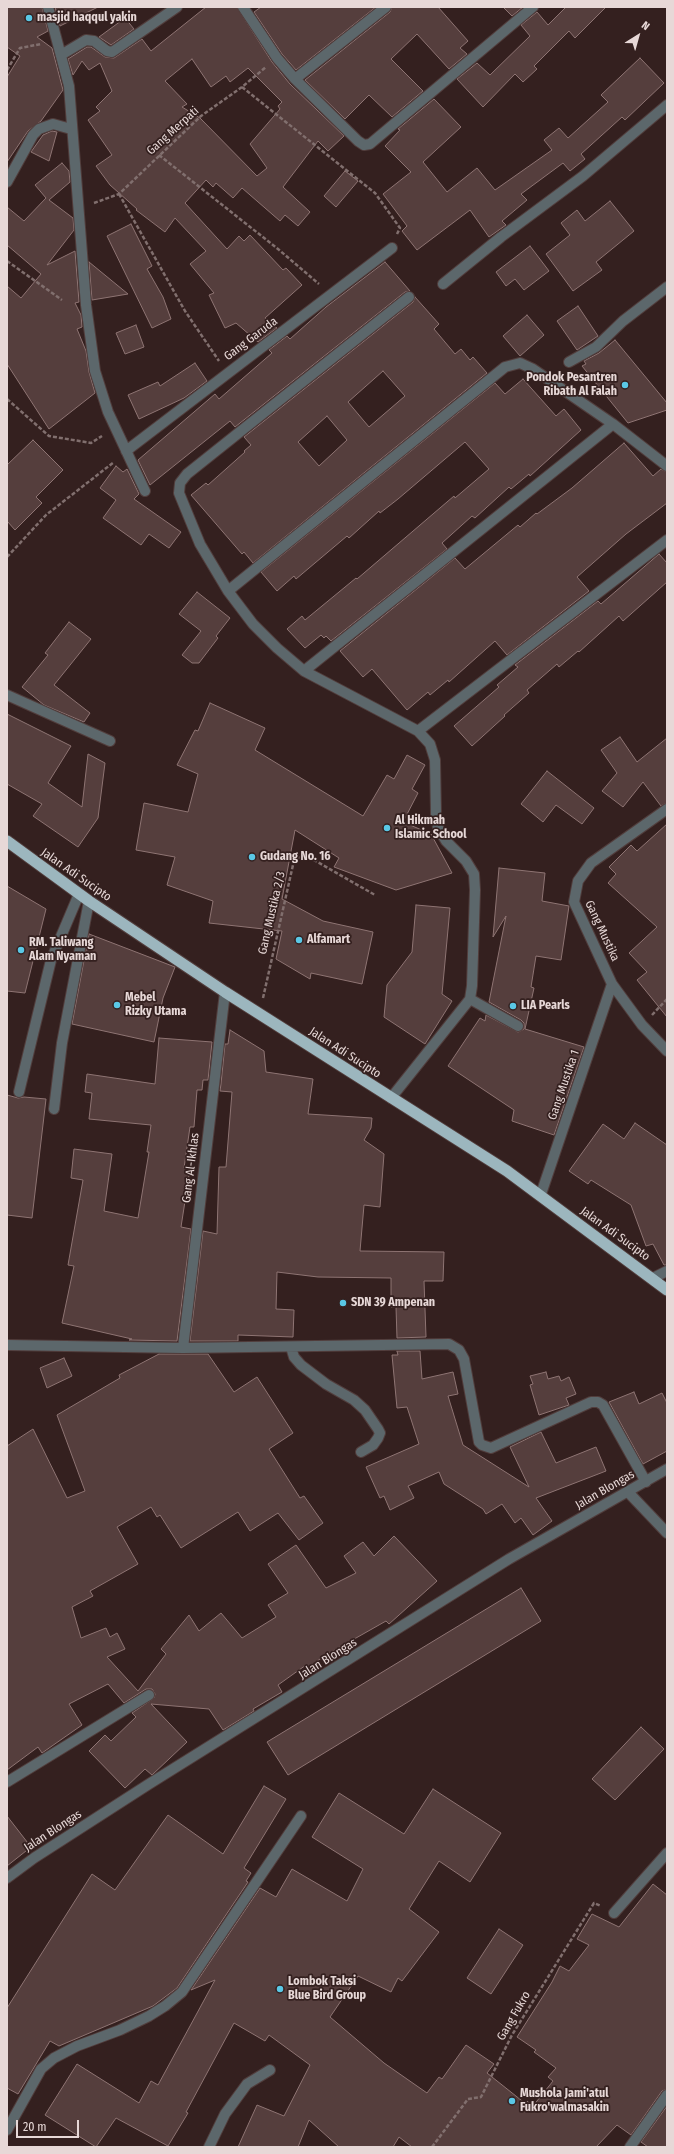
<!DOCTYPE html>
<html>
<head>
<meta charset="utf-8">
<style>
  body { margin:0 }
  #map { position:relative; width:674px; height:2154px; overflow:hidden; background:#34201f; font-family:"Fira Sans Condensed",sans-serif }
  canvas { display:block }
  .frame { position:absolute; inset:0; border:8px solid #e7d8d7; pointer-events:none }
  .north { position:absolute; left:618px; top:16px; width:40px; height:40px; -webkit-text-stroke:3px #34201f; paint-order:stroke; rotate:37deg; font-size:11px; font-weight:700; line-height:16px; text-align:center; color:#e7d8d7 }
  .north::after { content:''; display:block; margin:auto; width:14px; height:18px; background:#e7d8d7; clip-path:polygon(50% 0,100% 100%,50% 72%,0 100%) }
  .scale { position:absolute; left:16px; top:2120px; width:63px; height:18px; box-sizing:border-box; border:2px solid #e7d8d7; border-top:0; padding-left:5px; font-size:12px; line-height:14px; white-space:nowrap; color:#e7d8d7; -webkit-text-stroke:3px #34201f; paint-order:stroke }
</style>
</head>
<body>
<div id="map">
<canvas width="674" height="2154"></canvas>
<div class="frame"></div>
<div class="north">N</div>
<div class="scale">20 m</div>
</div>
<script>
const context = document.querySelector('canvas').getContext('2d');
context.lineJoin = 'round';
function fillPath(path, color) {
  context.fillStyle = color;
  context.fill(path, 'evenodd');
}
function shape(rows) {
  const path = new Path2D();
  for (const r of rows) {
    path.moveTo(r[0], r[1]);
    for (let i = 2; i < r.length; i += 2) path.lineTo(r[i], r[i + 1]);
  }
  return path;
}
function strokePath(path, color, width, dash) {
  context.strokeStyle = color;
  context.lineWidth = width;
  context.lineCap = dash ? 'butt' : 'round';
  context.setLineDash(dash || []);
  context.stroke(path);
}
function drawText(font, color, halo, rows, align = 'center') {
  context.font = font + ' "Fira Sans Condensed",sans-serif';
  context.lineWidth = 3.5;
  context.setLineDash([]);
  context.textBaseline = 'middle';
  context.strokeStyle = halo;
  context.fillStyle = color;
  for (const [text, x, y, turn = 0] of rows) {
    context.save();
    context.translate(x, y);
    context.rotate((+turn || 0) * Math.PI / 180);
    context.textAlign = isNaN(turn) ? turn : align;
    if (halo) context.strokeText(text, 0, 0);
    context.fillText(text, 0, 0);
    context.restore();
  }
}
const building = shape([
  [7,7,42,7,48,31,37,37,52,48,63,90,41,121,28,131,7,162,7,77,20,56,7,47,7,7],
  [55,7,98,7,60,26,55,7],
  [206,7,237,7,272,62,290,84,344,136,328,151,318,141,283,187,310,212,298,226,285,215,280,221,242,188,233,198,216,183,213,187,206,180,185,203,227,249,239,236,244,241,250,235,283,270,286,268,302,285,265,318,277,328,258,342,236,323,225,328,209,295,214,293,190,264,206,251,175,218,165,232,136,210,137,209,110,185,96,166,112,155,88,120,100,111,96,107,112,91,100,63,89,70,82,61,73,75,68,59,87,47,91,47,105,57,114,58,142,39,151,51,206,7],
  [192,59,211,87,226,76,230,82,248,68,282,102,278,106,280,109,250,144,267,168,257,176,200,118,182,107,187,104,165,81,192,59],
  [261,7,376,7,296,70,282,54,254,12,261,7],
  [392,7,438,7,468,41,460,48,467,54,449,69,417,34,391,59,423,91,392,117,369,95,345,119,305,80,390,12,392,7],
  [503,7,523,7,512,16,503,7],
  [566,7,606,7,575,38,569,31,534,66,537,69,523,82,515,74,483,107,457,79,477,63,490,75,530,36,521,25,537,12,548,25,566,7],
  [125,18,134,29,111,45,99,37,125,18],
  [640,58,664,83,625,120,622,117,581,154,585,159,570,171,563,163,521,194,527,200,502,221,506,225,489,237,470,210,417,250,402,231,407,226,383,194,411,172,385,146,400,130,398,129,434,99,461,127,423,162,447,192,477,168,495,190,552,150,544,140,559,128,568,138,608,102,601,95,640,58],
  [52,131,57,132,49,161,31,152,43,135,52,131],
  [62,163,69,171,70,182,49,200,73,218,74,230,47,265,75,251,79,302,75,303,81,315,82,327,77,329,86,351,89,372,95,393,49,429,7,364,7,286,21,298,41,274,7,245,7,207,24,221,46,198,35,185,62,163],
  [345,171,358,181,336,207,324,196,345,171],
  [610,201,634,231,596,262,602,270,573,291,546,254,570,235,561,223,577,210,585,221,610,201],
  [131,224,152,266,147,269,163,297,171,319,152,328,107,236,131,224],
  [530,246,549,271,524,290,515,279,506,286,496,272,530,246],
  [89,262,128,294,92,300,89,262],
  [385,262,410,291,405,292,235,427,230,421,150,485,138,460,215,394,219,399,272,353,269,350,287,336,290,339,326,307,385,262],
  [415,297,439,324,434,329,455,354,461,349,470,360,473,357,487,373,253,563,244,552,242,554,191,495,206,483,208,485,245,452,244,451,251,445,244,437,413,302,415,297],
  [383,371,405,396,369,427,348,402,383,371],
  [327,416,347,440,319,466,298,442,327,416],
  [578,306,598,336,577,350,557,321,578,306],
  [527,315,544,335,520,356,503,336,527,315],
  [136,325,144,347,125,354,116,333,136,325],
  [615,340,667,403,667,410,628,423,582,366,586,364,584,361,599,353,615,340],
  [195,363,207,381,184,398,139,419,128,395,158,382,160,386,195,363],
  [523,379,556,416,564,409,581,430,530,476,529,474,511,489,509,487,475,518,472,516,442,543,447,549,331,641,326,636,324,638,321,635,305,648,287,629,302,616,305,620,356,578,357,579,454,496,455,498,489,469,465,442,398,499,380,513,379,511,349,538,347,536,296,579,294,576,277,591,261,572,495,383,505,394,523,379],
  [33,440,63,470,36,497,42,503,15,530,7,521,7,465,33,440],
  [624,443,653,476,661,469,667,472,667,503,626,534,577,577,589,591,507,655,495,641,449,682,448,680,430,695,428,692,407,710,372,669,363,677,340,651,455,558,465,569,518,525,520,527,536,513,537,514,572,488,624,443],
  [116,466,123,472,127,469,139,494,134,499,181,532,169,548,149,534,141,545,103,518,116,500,100,488,116,466],
  [659,554,667,563,667,582,623,621,619,616,579,652,578,651,559,667,557,664,527,690,529,693,504,715,505,716,472,746,454,726,499,687,497,685,518,667,515,665,598,601,601,604,659,554],
  [197,592,230,618,216,636,218,638,199,663,192,663,182,655,201,631,179,614,197,592],
  [69,622,91,639,54,685,90,713,84,722,44,705,22,687,48,655,45,653,69,622],
  [210,703,265,728,255,750,363,816,387,775,394,779,407,755,425,765,412,789,418,793,403,822,431,834,452,873,396,890,334,867,339,858,295,830,282,899,323,921,373,932,362,984,311,973,310,979,276,959,282,931,209,923,213,901,167,885,175,857,136,850,144,803,188,812,198,774,177,765,195,730,198,731,210,703],
  [7,714,71,746,48,783,82,807,88,754,105,763,98,818,78,847,33,816,42,804,7,784,7,714],
  [620,737,637,762,667,738,667,803,661,806,643,782,623,807,602,791,617,773,601,750,620,737],
  [547,771,594,808,582,824,556,805,543,822,521,804,547,771],
  [667,824,667,1017,637,980,647,972,629,953,657,927,608,883,616,874,609,867,631,845,637,851,667,824],
  [499,868,545,873,542,901,569,906,561,960,536,956,531,987,534,988,525,1029,584,1047,554,1135,512,1121,514,1110,448,1066,480,1018,485,1021,486,1015,518,1032,524,1029,524,1023,521,1020,489,1002,506,916,493,937,499,868],
  [7,886,46,909,25,993,7,991,7,886],
  [416,905,450,908,442,994,452,1001,425,1044,384,1017,387,985,412,952,416,905],
  [89,934,175,967,163,998,154,1042,72,1024,89,934],
  [230,1030,264,1051,266,1072,313,1079,308,1114,372,1118,371,1128,364,1140,384,1154,380,1207,364,1205,360,1251,444,1252,443,1281,424,1281,426,1337,397,1338,396,1307,391,1307,391,1278,318,1277,277,1272,276,1309,294,1310,293,1337,238,1335,238,1341,190,1341,203,1231,217,1234,219,1167,226,1167,232,1092,220,1091,221,1084,225,1044,228,1044,230,1030],
  [159,1038,212,1042,208,1080,203,1080,202,1090,197,1090,194,1127,190,1127,184,1168,190,1169,181,1227,191,1229,177,1341,129,1340,132,1339,62,1323,74,1266,68,1265,83,1180,71,1178,74,1149,112,1154,104,1211,138,1218,149,1152,147,1152,151,1125,89,1119,92,1093,85,1092,87,1074,155,1084,159,1038],
  [7,1095,18,1098,24,1097,46,1099,32,1218,7,1215,7,1095],
  [635,1123,667,1145,667,1265,664,1265,653,1244,646,1246,631,1205,591,1180,588,1184,569,1171,603,1124,624,1139,635,1123],
  [397,1351,420,1351,422,1379,453,1372,458,1394,448,1396,463,1445,529,1487,510,1447,541,1432,556,1463,596,1447,606,1471,536,1498,552,1521,533,1535,521,1518,515,1523,502,1504,486,1514,483,1509,444,1484,439,1472,408,1486,414,1498,390,1510,384,1496,380,1498,366,1467,419,1444,407,1407,397,1408,392,1355,398,1355,397,1351],
  [159,1354,208,1354,234,1392,257,1377,293,1433,269,1449,300,1498,304,1496,323,1523,299,1540,278,1513,250,1531,238,1512,181,1548,160,1515,157,1517,151,1507,117,1527,138,1564,90,1591,93,1596,72,1607,81,1638,106,1628,110,1637,117,1633,125,1649,107,1657,138,1691,166,1654,161,1649,189,1615,199,1631,221,1613,242,1638,276,1617,268,1605,288,1593,268,1564,296,1545,326,1588,356,1573,344,1556,363,1542,374,1556,394,1536,437,1581,389,1624,386,1621,326,1655,307,1668,306,1665,278,1685,282,1692,253,1709,254,1711,223,1730,209,1709,151,1704,187,1742,152,1775,145,1769,125,1788,89,1751,105,1735,111,1741,136,1717,132,1713,154,1698,155,1694,152,1689,146,1689,124,1703,108,1684,69,1704,82,1725,42,1753,38,1747,7,1770,7,1446,33,1429,67,1498,85,1491,57,1415,120,1378,119,1375,159,1354],
  [64,1358,72,1376,47,1388,40,1368,64,1358],
  [546,1372,548,1379,559,1376,561,1381,569,1377,576,1394,566,1398,569,1405,539,1415,530,1385,533,1384,530,1376,546,1372],
  [634,1392,639,1404,662,1393,667,1403,667,1451,643,1464,609,1402,634,1392],
  [521,1588,541,1621,288,1775,267,1742,521,1588],
  [641,1727,664,1749,615,1800,592,1779,641,1727],
  [264,1786,286,1799,244,1868,251,1873,246,1881,248,1882,177,1988,153,2006,59,2046,50,2041,18,2094,7,2088,7,2008,92,1874,115,1890,168,1815,223,1854,264,1786],
  [433,1789,501,1833,470,1882,439,1861,409,1909,439,1932,402,1981,398,1978,391,1992,358,1976,330,2017,384,2063,427,2093,439,2077,442,2079,466,2045,494,2064,487,2073,526,2104,527,2101,533,2106,553,2081,548,2077,556,2068,534,2052,536,2050,517,2037,552,1982,560,1966,569,1971,589,1945,577,1939,592,1914,619,1927,653,1884,667,1895,667,2089,662,2091,631,2135,617,2125,596,2147,412,2147,399,2137,393,2147,339,2147,309,2120,298,2147,238,2147,257,2105,284,2116,310,2065,269,2035,265,2041,234,2023,186,2112,188,2113,168,2146,116,2118,96,2147,45,2115,77,2064,139,2103,151,2081,158,2085,215,1980,191,1990,260,1888,276,1897,292,1869,347,1901,363,1869,312,1837,339,1793,404,1834,433,1789],
  [7,1816,31,1847,7,1866,7,1816],
  [499,1929,523,1945,491,1994,467,1978,499,1929],
  [667,2106,667,2147,648,2147,641,2142,667,2106]
]);
fillPath(building, '#553e3d');
strokePath(building, '#8e7473', 1);
const service = shape([
  [19,1092,51,960,79,894],
  [7,2130,41,2069,54,2058,77,2046,120,2030,149,2016,165,2006,182,1992,301,1816],
  [209,2147,225,2114,247,2084,270,2070]
]);
const minor = shape([
  [48,7,69,86,86,305,95,371,108,412,145,491],
  [243,7,277,58,295,79,358,141,364,145,370,144,533,7],
  [61,55,86,40,94,41,107,51,112,52,177,7],
  [295,79,386,7],
  [7,182,33,135,39,129,53,124,71,129],
  [443,284,501,237,583,176,667,105],
  [569,362,596,347,623,321,667,287],
  [126,451,392,248],
  [228,591,505,367,520,363,533,369,613,424,667,466],
  [304,671,613,424],
  [7,695,110,741],
  [418,731,667,540],
  [667,809,591,863,578,881,574,902,612,984,642,1025,667,1051],
  [470,999,518,1026],
  [391,1098,470,999,472,986,475,890,474,874,466,861,446,841,438,828,436,814,435,760,430,744,418,731,304,671,277,648,253,624,228,591,200,544,179,493,180,483,187,474,409,297],
  [54,1109,62,1043,89,901],
  [541,1194,612,984],
  [653,1278,667,1271],
  [7,1345,183,1348,449,1344,459,1350,464,1359,479,1442,482,1445,491,1448,591,1402,598,1402,603,1405,646,1482],
  [291,1347,294,1357,301,1365,326,1384,354,1400,365,1410,378,1429,380,1433,378,1438,373,1445,361,1452],
  [183,1348,225,992],
  [628,1492,667,1533],
  [7,1782,149,1695],
  [7,1878,34,1858,149,1784,509,1559,667,1469],
  [614,1913,667,1853],
  [630,2147,667,2095]
]);
const trunk = shape([
  [7,841,89,901,225,992,507,1171,667,1290]
]);
strokePath(service, '#513d3c', 12);
strokePath(minor, '#513d3c', 12);
strokePath(trunk, '#513d3c', 13);
strokePath(shape([
  [7,70,20,48,41,44],
  [242,87,375,193,400,228,397,234],
  [159,155,278,249,319,284],
  [119,194,185,311,219,361],
  [94,203,119,194,201,116,242,87,266,67],
  [7,261,62,300],
  [7,399,49,436,91,443,102,436],
  [7,557,46,515,114,462],
  [263,998,293,865,297,858,307,856,375,895],
  [652,1015,667,999],
  [432,2147,468,2099,481,2097,512,2035,594,1903,601,1906]
]), '#816f6e', 2.5, [4, 2]);
strokePath(service, '#5c676b', 10);
strokePath(minor, '#5c676b', 10);
strokePath(trunk, '#9cb6be', 11);
for (const [x, y, r, color] of [
  [29,18,4,"#5ac8e6"],
  [625,385,4,"#5ac8e6"],
  [387,828,4,"#5ac8e6"],
  [252,857,4,"#5ac8e6"],
  [299,940,4,"#5ac8e6"],
  [21,950,4,"#5ac8e6"],
  [117,1005,4,"#5ac8e6"],
  [513,1006,4,"#5ac8e6"],
  [343,1303,4,"#5ac8e6"],
  [280,1989,4,"#5ac8e6"],
  [512,2101,4,"#5ac8e6"]
]) {
  const dot = new Path2D();
  dot.arc(x, y, r, 0, 2 * Math.PI);
  context.fillStyle = color;
  context.fill(dot);
  strokePath(dot, '#34201f', 1.5);
}
drawText('bold 12px', '#e7d8d7', '#34201f', [
  ["masjid haqqul yakin",37,18],
  ["Pondok Pesantren",617,378,"right"],
  ["Ribath Al Falah",617,392,"right"],
  ["Al Hikmah",395,821],
  ["Islamic School",395,835],
  ["Gudang No. 16",260,857],
  ["Alfamart",307,940],
  ["RM. Taliwang",29,943],
  ["Alam Nyaman",29,957],
  ["Mebel",125,998],
  ["Rizky Utama",125,1012],
  ["LIA Pearls",521,1006],
  ["SDN 39 Ampenan",351,1303],
  ["Lombok Taksi",288,1982],
  ["Blue Bird Group",288,1996],
  ["Mushola Jami'atul",520,2094],
  ["Fukro'walmasakin",520,2108]
], 'left');
drawText('12px', '#e7d8d7', '#34201f', [
  ["Gang Merpati",173,131,-42],
  ["Gang Garuda",251,339,-37],
  ["Jalan Adi Sucipto",76,875,35],
  ["Gang Mustika 2/3",272,913,-77],
  ["Gang Mustika",602,931,65],
  ["Jalan Adi Sucipto",345,1053,33],
  ["Gang Mustika 1",564,1085,-71],
  ["Gang Al-Ikhlas",191,1168,-83],
  ["Jalan Adi Sucipto",615,1234,36],
  ["Jalan Blongas",605,1490,-30],
  ["Jalan Blongas",328,1659,-32],
  ["Jalan Blongas",53,1831,-33],
  ["Gang Fukro",514,2016,-60]
]);
</script>
</body>
</html>
